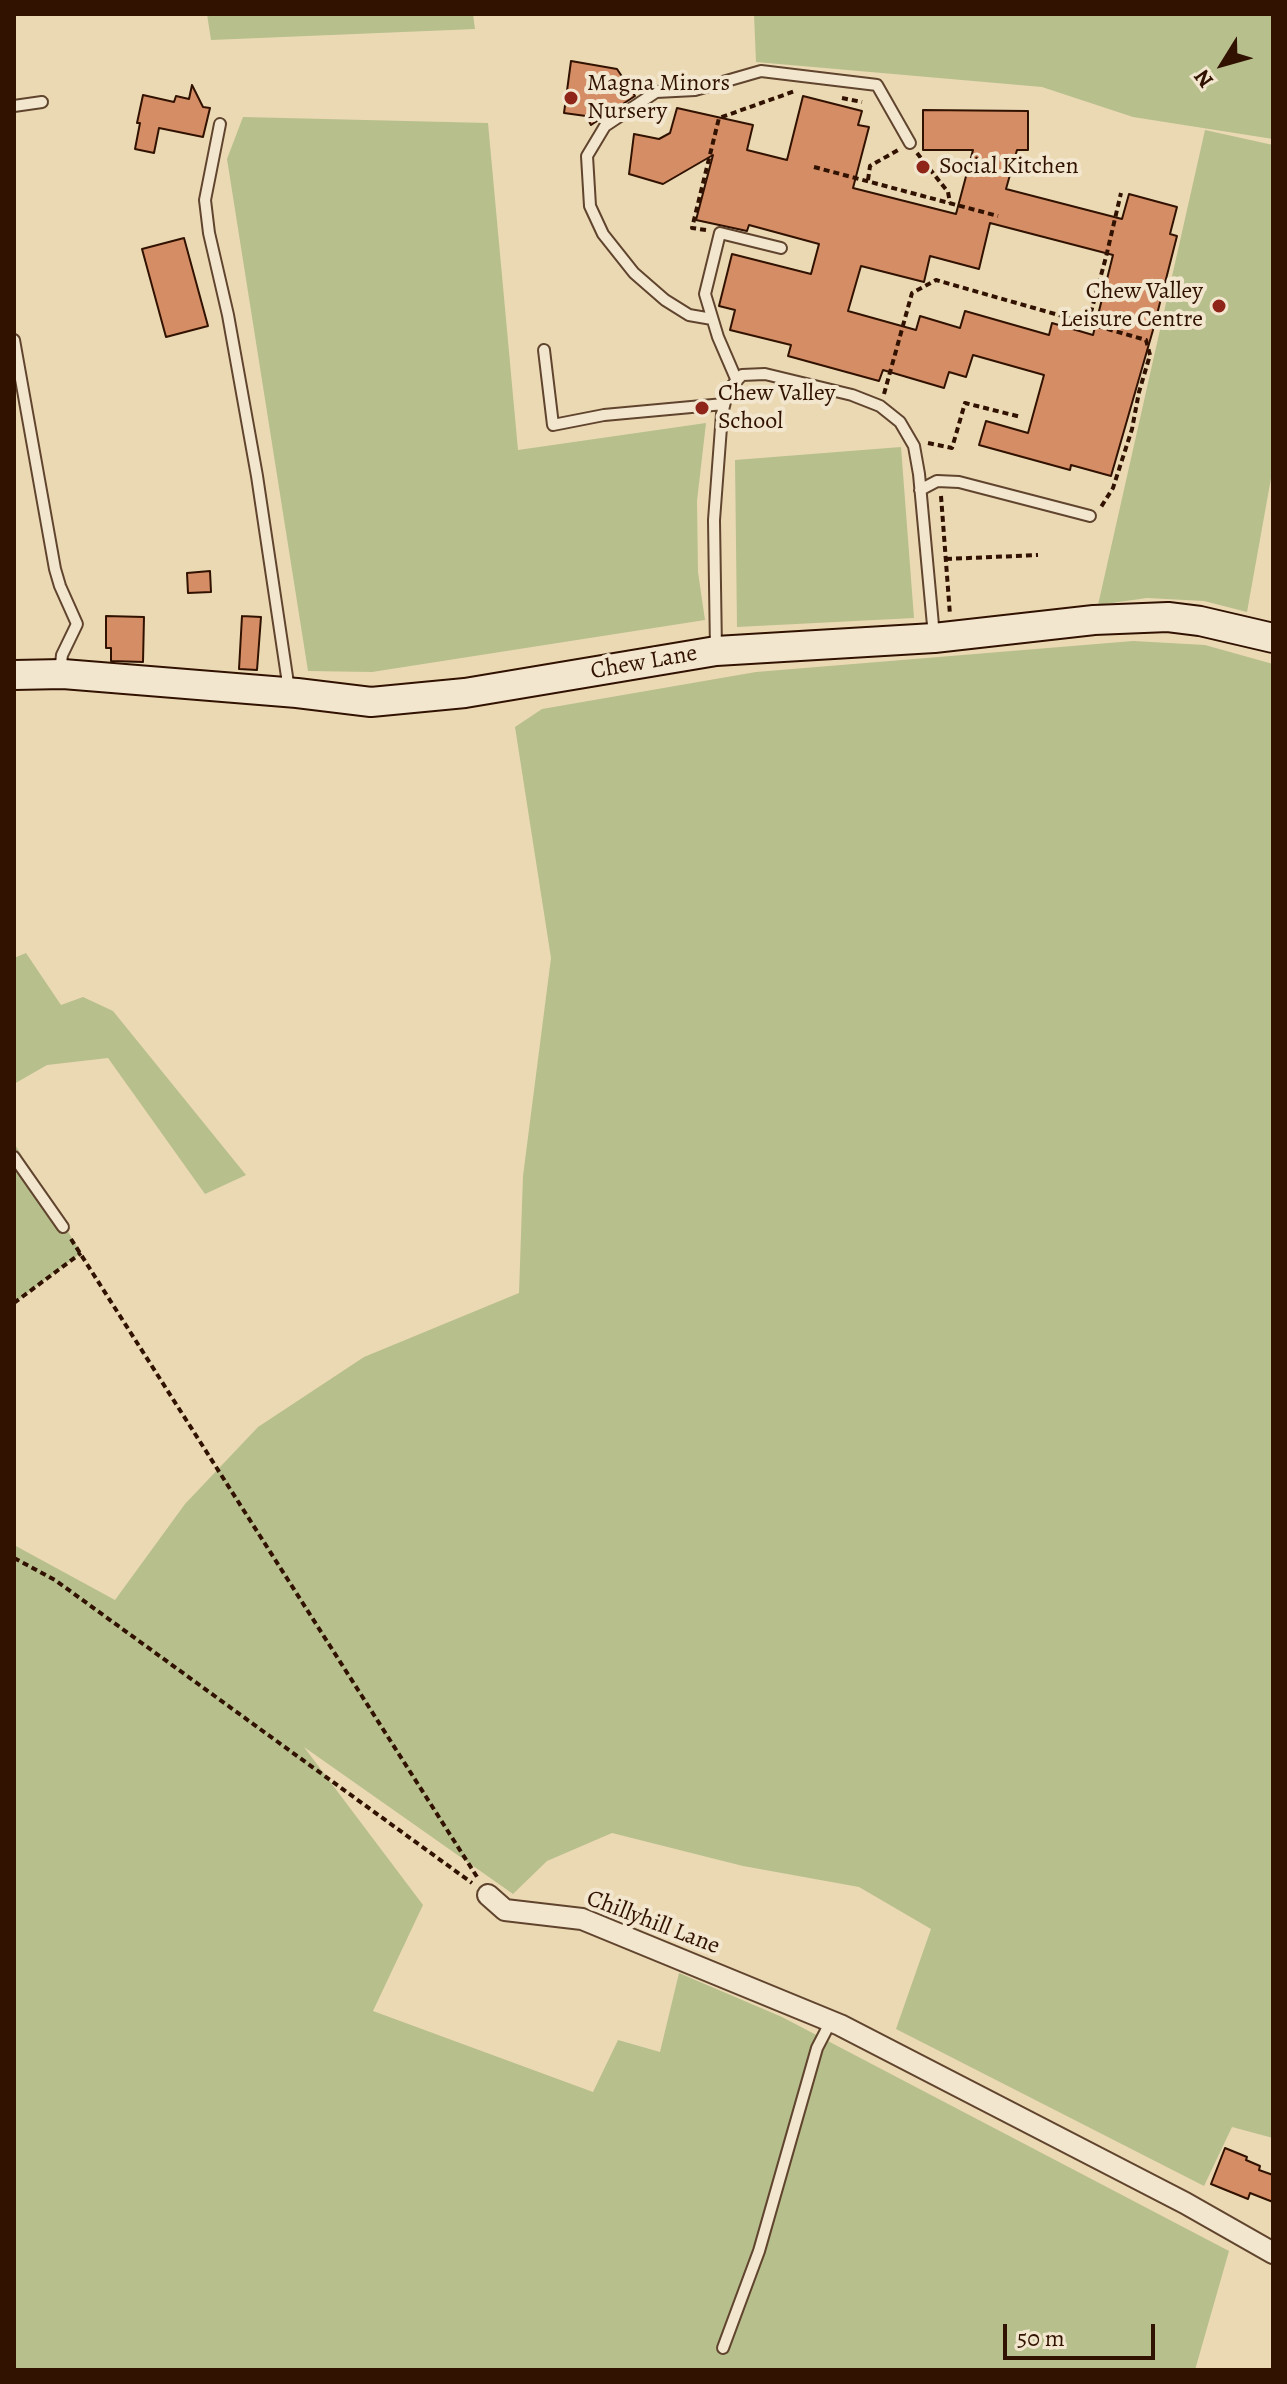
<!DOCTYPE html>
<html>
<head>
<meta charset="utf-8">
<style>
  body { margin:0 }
  #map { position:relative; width:1287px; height:2384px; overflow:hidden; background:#ebd9b4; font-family:Alegreya,serif }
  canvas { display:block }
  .frame { position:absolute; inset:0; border:16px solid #311201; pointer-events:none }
  .north { position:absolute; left:1183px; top:24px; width:80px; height:80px; -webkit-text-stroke:6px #f2e6ce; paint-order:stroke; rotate:233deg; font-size:22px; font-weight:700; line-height:32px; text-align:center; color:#311201 }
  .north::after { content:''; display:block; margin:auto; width:28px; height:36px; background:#311201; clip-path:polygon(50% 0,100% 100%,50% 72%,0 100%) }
  .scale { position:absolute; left:1003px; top:2324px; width:152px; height:36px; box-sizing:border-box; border:4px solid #311201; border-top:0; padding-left:10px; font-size:24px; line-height:28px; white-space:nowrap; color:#311201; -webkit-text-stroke:6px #f2e6ce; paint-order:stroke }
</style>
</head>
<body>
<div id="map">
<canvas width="1287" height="2384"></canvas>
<div class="frame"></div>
<div class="north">N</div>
<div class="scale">50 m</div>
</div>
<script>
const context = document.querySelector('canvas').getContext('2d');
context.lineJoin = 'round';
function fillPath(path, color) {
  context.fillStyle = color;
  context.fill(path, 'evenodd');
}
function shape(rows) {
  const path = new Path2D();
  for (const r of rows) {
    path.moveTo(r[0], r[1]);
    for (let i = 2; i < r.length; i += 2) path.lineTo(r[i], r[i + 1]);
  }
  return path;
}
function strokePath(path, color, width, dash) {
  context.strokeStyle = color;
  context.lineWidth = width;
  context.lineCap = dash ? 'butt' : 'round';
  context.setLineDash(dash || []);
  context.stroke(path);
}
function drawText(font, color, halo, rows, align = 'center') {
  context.font = font + ' Alegreya,serif';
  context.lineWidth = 8;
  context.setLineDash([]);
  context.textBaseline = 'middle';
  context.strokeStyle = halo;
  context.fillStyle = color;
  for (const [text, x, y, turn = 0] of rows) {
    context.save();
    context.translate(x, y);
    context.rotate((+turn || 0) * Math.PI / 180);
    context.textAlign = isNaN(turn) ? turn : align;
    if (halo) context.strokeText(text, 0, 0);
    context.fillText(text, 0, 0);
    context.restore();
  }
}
fillPath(shape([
  [207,14,473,14,475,29,211,40],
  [754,14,1273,14,1273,139,1133,117,1042,87,756,62],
  [243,117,488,123,518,450,706,423,697,501,698,572,705,620,372,672,308,671,227,159],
  [1205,130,1273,145,1273,467,1247,612,1204,601,1147,598,1098,605],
  [901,447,914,618,737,627,735,460],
  [1133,641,1205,645,1273,664,1273,2138,1232,2127,1204,2186,896,2029,931,1929,859,1887,743,1866,612,1833,547,1861,513,1894,304,1747,423,1905,373,2011,593,2092,618,2040,660,2052,679,1973,782,2017,1229,2251,1195,2370,14,2370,14,1545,115,1600,185,1504,258,1427,364,1357,519,1293,523,1176,551,958,515,727,542,709,756,672],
  [26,953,61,1005,83,997,113,1011,246,1175,205,1194,108,1058,47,1065,14,1084,14,958],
  [14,1143,81,1253,14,1303]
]), '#b7bf8d');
const building = shape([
  [571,61,617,69,635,96,591,125,586,116,564,113,571,61],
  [192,85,203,107,210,108,203,137,159,128,154,153,135,149,140,123,137,123,143,95,174,102,176,96,189,99,192,85],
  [803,96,862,111,858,125,869,127,853,188,956,214,973,150,923,150,923,110,1028,111,1028,150,1017,150,1006,189,1122,219,1129,194,1177,207,1170,234,1177,236,1153,330,1111,476,1071,465,1070,470,979,445,986,421,1028,433,1044,375,973,355,966,377,949,372,944,388,883,370,879,381,788,356,791,345,730,330,735,310,719,306,732,254,811,274,819,244,749,225,747,231,696,220,713,155,663,184,629,174,634,134,659,139,670,133,677,108,753,125,747,150,787,160,803,96],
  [990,223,1113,255,1093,335,1052,323,1049,335,965,311,960,328,920,316,916,330,848,311,861,266,924,282,930,256,979,269,990,223],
  [184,238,208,326,166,337,142,249,184,238],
  [210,571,211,592,188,593,187,573,210,571],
  [106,616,144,617,143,662,111,661,111,648,106,648,106,616],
  [242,616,261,617,257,670,239,669,242,616],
  [1225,2148,1247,2157,1246,2160,1260,2166,1259,2170,1273,2175,1273,2202,1250,2193,1248,2199,1211,2184,1225,2148]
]);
fillPath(building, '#d48d65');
strokePath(building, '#311201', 2);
const lane = shape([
  [14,106,42,102],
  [220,124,205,200,209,233,228,315,257,476,289,690],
  [712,319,689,315,665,300,634,273,603,234,590,206,587,156,605,126,656,92,695,90,761,71,877,85,910,143],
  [14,340,55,569,60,586,77,624,62,655,60,672],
  [544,350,553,425,604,415,724,404],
  [737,381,718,337,705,294,720,233,781,248],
  [920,490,937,481,959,482,1090,516],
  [716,650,714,520,722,414,728,390,742,375,765,374,852,395,880,406,900,422,914,446,919,474,934,636],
  [14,1157,63,1227],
  [723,2348,759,2251,817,2048,831,2021]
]);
const street = shape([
  [488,1895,505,1910,582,1919,840,2025,1185,2203,1273,2253]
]);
const secondary = shape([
  [14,675,63,674,297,693,371,702,465,693,716,651,934,638,1094,620,1168,617,1200,621,1273,638]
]);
strokePath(lane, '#60442e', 14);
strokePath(street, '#60442e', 24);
strokePath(secondary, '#311201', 32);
strokePath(shape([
  [842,98,862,102],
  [917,153,948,192,950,203],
  [814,167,998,216],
  [868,180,870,166,898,150],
  [706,230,692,228,719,118,795,91],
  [1088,323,1106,257,1121,193],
  [884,394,912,293,936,280,1146,340,1150,355,1139,392,1132,429,1113,488,1101,507],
  [928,443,952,448,965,403,1021,417],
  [941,496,950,615],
  [946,559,1038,555],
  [71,1239,479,1880],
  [14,1303,81,1253],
  [14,1558,55,1580,472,1883]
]), '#311201', 4, [6, 4]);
strokePath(lane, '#f2e6ce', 10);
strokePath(street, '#f2e6ce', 20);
strokePath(secondary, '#f2e6ce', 28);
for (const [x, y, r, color] of [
  [571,98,8,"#8f2418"],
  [923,167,8,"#8f2418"],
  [1219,306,8,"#8f2418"],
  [702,408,8,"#8f2418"]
]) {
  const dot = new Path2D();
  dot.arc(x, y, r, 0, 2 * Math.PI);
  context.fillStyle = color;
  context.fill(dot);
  strokePath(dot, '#f2e6ce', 3);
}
drawText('24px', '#311201', '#f2e6ce', [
  ["Magna Minors",587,84],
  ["Nursery",587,112],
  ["Social Kitchen",939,167],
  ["Chew Valley",1203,292,"right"],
  ["Leisure Centre",1203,320,"right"],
  ["Chew Valley",718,394],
  ["School",718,422]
], 'left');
drawText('24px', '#311201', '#f2e6ce', [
  ["Chew Lane",644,663,-10],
  ["Chillyhill Lane",653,1923,21]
]);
</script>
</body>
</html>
